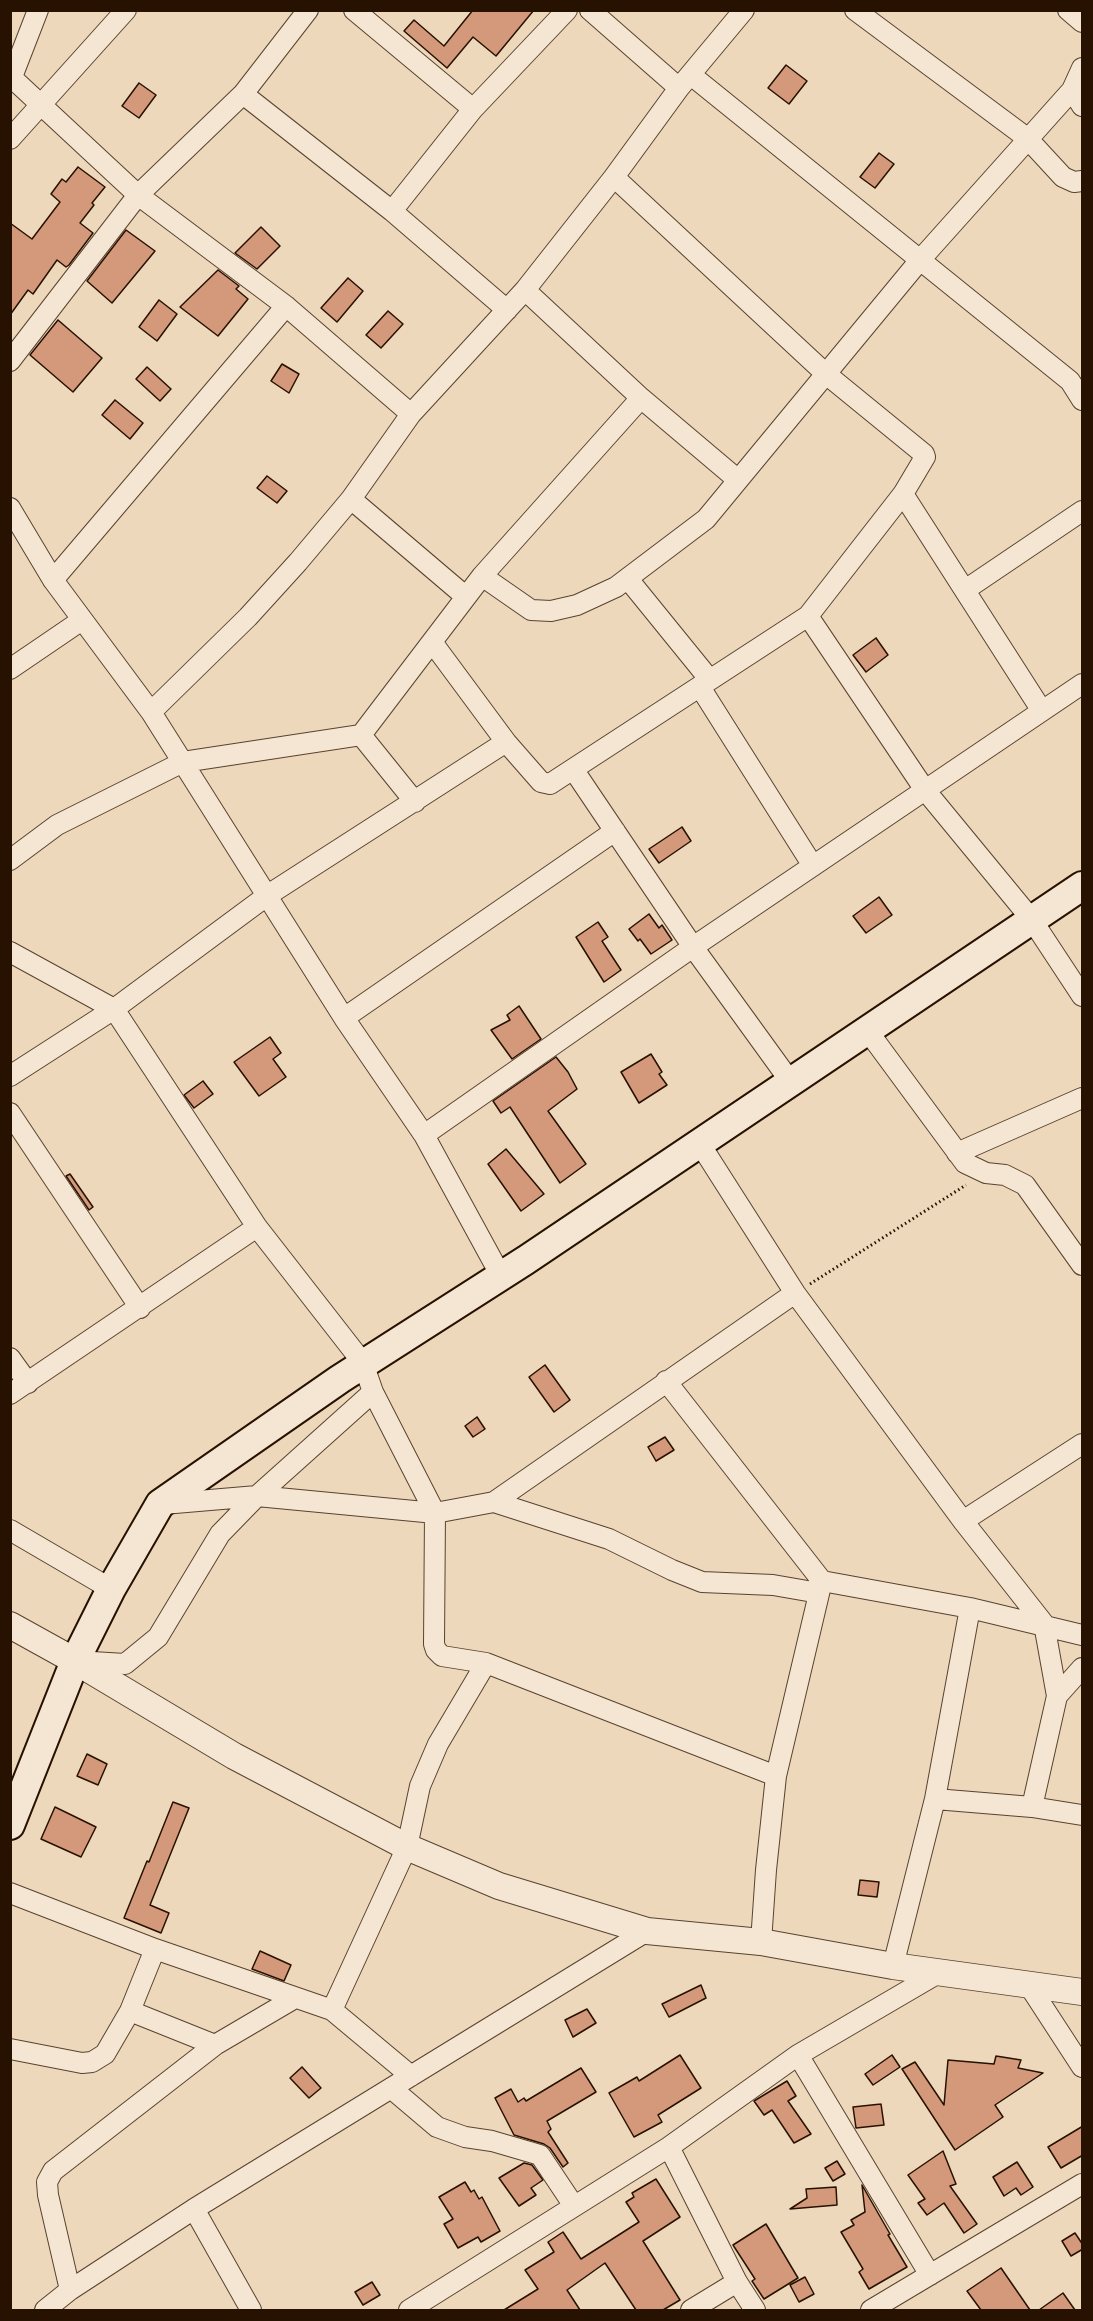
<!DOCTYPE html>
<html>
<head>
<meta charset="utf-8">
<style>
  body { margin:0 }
  #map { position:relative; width:1093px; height:2321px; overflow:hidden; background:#eed8bb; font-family:"IM FELL DW Pica",serif }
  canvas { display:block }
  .frame { position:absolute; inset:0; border:12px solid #271100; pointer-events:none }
</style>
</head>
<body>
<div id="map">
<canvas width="1093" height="2321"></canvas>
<div class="frame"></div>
</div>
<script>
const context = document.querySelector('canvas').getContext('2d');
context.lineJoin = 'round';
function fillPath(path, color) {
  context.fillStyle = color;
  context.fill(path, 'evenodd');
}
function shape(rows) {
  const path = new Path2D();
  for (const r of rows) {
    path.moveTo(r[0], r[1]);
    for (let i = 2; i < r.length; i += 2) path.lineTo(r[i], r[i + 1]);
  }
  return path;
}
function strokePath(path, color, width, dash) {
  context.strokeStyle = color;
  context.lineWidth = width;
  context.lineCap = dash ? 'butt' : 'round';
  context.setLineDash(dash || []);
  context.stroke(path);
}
const building = shape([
  [473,10,534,10,496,56,473,37,447,68,404,31,414,20,444,46,473,10],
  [786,65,807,81,789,104,768,88,786,65],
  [139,83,156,95,139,118,122,106,139,83],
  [879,153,894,164,875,188,860,177,879,153],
  [78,167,105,187,92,203,94,205,80,223,93,233,69,265,66,267,57,260,33,294,28,290,10,315,10,223,32,239,60,202,51,194,62,179,66,182,78,167],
  [261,227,280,246,257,269,235,253,261,227],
  [126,230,155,251,112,303,87,281,126,230],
  [218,270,239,286,236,289,248,299,218,336,180,307,218,270],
  [348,278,363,291,337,322,321,308,348,278],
  [159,300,177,314,157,341,139,327,159,300],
  [388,311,403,324,381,348,366,335,388,311],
  [58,320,102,358,73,392,30,355,58,320],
  [282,364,299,374,289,393,271,381,282,364],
  [147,367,171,389,160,401,136,379,147,367],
  [115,400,143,423,130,439,102,415,115,400],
  [267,476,287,491,277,503,257,488,267,476],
  [876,638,888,655,866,672,853,655,876,638],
  [682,827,691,841,659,863,649,849,682,827],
  [879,897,892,915,866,933,853,916,879,897],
  [649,914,659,928,662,925,672,940,651,954,640,939,638,941,629,929,649,914],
  [598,922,608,937,602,941,621,970,604,982,576,937,598,922],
  [519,1006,541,1039,512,1059,491,1030,510,1020,507,1015,519,1006],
  [270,1037,281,1053,273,1059,286,1077,259,1096,234,1062,270,1037],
  [651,1054,662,1072,659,1074,667,1085,639,1103,621,1072,651,1054],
  [556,1057,568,1072,577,1089,548,1111,586,1164,560,1183,510,1107,501,1113,493,1101,556,1057],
  [203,1081,213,1094,194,1108,184,1095,203,1081],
  [506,1149,544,1194,521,1211,488,1164,506,1149],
  [70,1174,93,1207,89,1210,66,1176,70,1174],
  [545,1365,570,1400,554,1412,529,1377,545,1365],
  [477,1417,485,1429,473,1437,465,1426,477,1417],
  [665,1437,674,1450,656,1461,648,1447,665,1437],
  [87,1754,107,1764,98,1785,77,1776,87,1754],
  [173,1802,189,1808,150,1905,169,1913,161,1933,124,1918,147,1861,149,1862,173,1802],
  [55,1807,96,1827,81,1857,41,1839,55,1807],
  [860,1880,879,1882,877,1897,858,1895,860,1880],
  [260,1951,291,1965,284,1981,252,1969,260,1951],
  [701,1985,706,1998,669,2017,662,2004,701,1985],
  [587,2009,596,2023,573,2037,565,2020,587,2009],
  [680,2055,701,2088,658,2115,662,2122,634,2137,609,2093,637,2077,639,2081,680,2055],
  [892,2055,900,2067,873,2085,865,2074,892,2055],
  [996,2056,1021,2060,1018,2068,1043,2073,995,2105,1003,2117,955,2150,902,2069,915,2062,944,2105,948,2060,994,2064,996,2056],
  [302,2067,321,2088,309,2098,290,2078,302,2067],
  [581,2068,596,2092,547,2121,551,2129,548,2132,568,2163,563,2167,550,2148,544,2144,514,2135,495,2098,511,2089,518,2102,524,2098,526,2101,581,2068],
  [787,2081,796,2096,788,2101,811,2134,794,2143,772,2110,764,2115,754,2101,787,2081],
  [881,2104,884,2125,856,2128,853,2107,881,2104],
  [1083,2126,1083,2155,1061,2168,1048,2147,1083,2126],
  [943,2151,956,2184,950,2186,977,2224,964,2233,944,2203,927,2215,918,2203,925,2199,908,2175,943,2151],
  [837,2161,845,2174,833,2181,825,2168,837,2161],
  [1017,2162,1033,2187,1021,2195,1016,2188,1004,2196,993,2177,1017,2162],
  [524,2163,532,2165,543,2180,531,2188,536,2195,519,2206,499,2178,524,2163],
  [656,2179,680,2217,643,2241,680,2300,663,2310,636,2310,605,2263,567,2290,580,2310,504,2310,538,2289,525,2270,554,2252,548,2242,563,2232,581,2259,639,2222,626,2202,634,2197,632,2193,656,2179],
  [465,2182,471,2192,474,2190,479,2199,482,2197,500,2231,481,2242,478,2237,458,2248,444,2224,453,2219,439,2197,465,2182],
  [862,2185,890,2234,888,2235,907,2267,869,2289,859,2272,863,2269,841,2232,854,2225,851,2220,865,2212,862,2185],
  [836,2187,837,2205,790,2209,807,2198,806,2189,836,2187],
  [766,2224,798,2278,764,2299,752,2281,755,2279,733,2245,766,2224],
  [1075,2233,1083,2245,1083,2249,1071,2256,1062,2241,1075,2233],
  [1001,2268,1030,2310,981,2310,967,2291,1001,2268],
  [805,2277,814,2294,799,2302,790,2285,805,2277],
  [372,2282,380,2295,363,2305,355,2292,372,2282],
  [1063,2293,1075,2310,1039,2310,1063,2293]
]);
fillPath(building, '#d4997a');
strokePath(building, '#271100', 1.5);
const minor = shape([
  [354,10,473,109],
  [590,10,679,88],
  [855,10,1027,138,1063,177,1074,182,1082,181],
  [1068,10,1082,22],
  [691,75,1070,381,1082,400],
  [10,76,138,195,286,306,411,414],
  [12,77,38,10],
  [1072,90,1082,106],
  [243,94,392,211,507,310],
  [10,139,126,10],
  [392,211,473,109,567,10],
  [525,290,641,398,738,480],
  [10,361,138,195,243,94,308,10],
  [903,494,1042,711],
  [351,499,465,596],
  [10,508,53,580,151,712,344,1018,424,1135,501,1276],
  [482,576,531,610,551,611,577,605,616,587,706,519,920,260,1072,90,1082,68],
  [628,579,710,680],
  [53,580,286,306],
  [965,590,1082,511],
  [808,616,925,790,1032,920,1082,996],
  [432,642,506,742,541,782,550,784,573,769,693,947,790,1081],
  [10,669,82,620],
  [700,687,813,866],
  [151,712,248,617,298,562,351,499,411,414,525,290,614,177,679,88,744,10],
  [361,735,482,576,641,398],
  [573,769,808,616,903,494,925,457,924,454,826,374,614,177],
  [10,860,57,825,183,762,361,735,415,802],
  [10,952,114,1009,257,1227,363,1363,373,1392,435,1513,434,1644,436,1650,442,1656,486,1663,776,1776],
  [344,1018,615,831],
  [867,1030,965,1163,986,1173,1005,1175,1025,1185,1082,1265],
  [10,1076,114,1009,268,895,506,742],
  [10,1113,140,1308],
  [424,1135,693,947,1082,684],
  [700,1144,795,1293,963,1521,1044,1624,1057,1696,1032,1807],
  [957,1153,1082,1098],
  [10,1358,28,1383],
  [666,1381,822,1581,970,1608,1082,1635],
  [10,1394,257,1227],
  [494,1502,609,1539,672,1570,702,1582,773,1585,819,1593],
  [163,1504,257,1496,435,1513,494,1502,795,1293],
  [963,1521,1082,1444],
  [10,1530,111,1589],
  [76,1661,125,1664,158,1637,220,1534,257,1496,373,1392],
  [1057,1696,1082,1668],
  [935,1799,1032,1807,1082,1815],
  [10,1893,155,1949,332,2010,411,2076],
  [761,1942,766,1870,776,1776,822,1581],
  [893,1966,935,1799,970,1608],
  [1028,1984,1082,2067],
  [332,2010,407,1847,420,1786,438,1744,486,1663],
  [130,2011,215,2045],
  [10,2049,82,2063,92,2062,105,2054,130,2011,155,1949],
  [798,2055,930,2275],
  [391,2088,437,2127,465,2137,492,2141,540,2155,574,2206],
  [669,2147,737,2282,755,2310],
  [194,2209,251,2310],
  [70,2290,48,2195,47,2182,53,2171,215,2045,295,1998],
  [45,2310,70,2290,194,2209,647,1931],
  [409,2310,669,2147,798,2055,940,1972],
  [691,2310,737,2282],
  [871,2310,1082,2184]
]);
const tertiary = shape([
  [10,1625,75,1661,234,1756,407,1847,499,1886,647,1931,761,1942,893,1966,1082,1992]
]);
const secondary = shape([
  [10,1825,75,1661,111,1589,160,1504,340,1379,526,1260,1082,886]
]);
strokePath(minor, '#59432f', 22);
strokePath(tertiary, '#59432f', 28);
strokePath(secondary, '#271100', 32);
strokePath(shape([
  [810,1284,966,1185]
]), '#271100', 3, [1.5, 3]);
strokePath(minor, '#f4e6d3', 20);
strokePath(tertiary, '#f4e6d3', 26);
strokePath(secondary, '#f4e6d3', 28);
</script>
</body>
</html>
